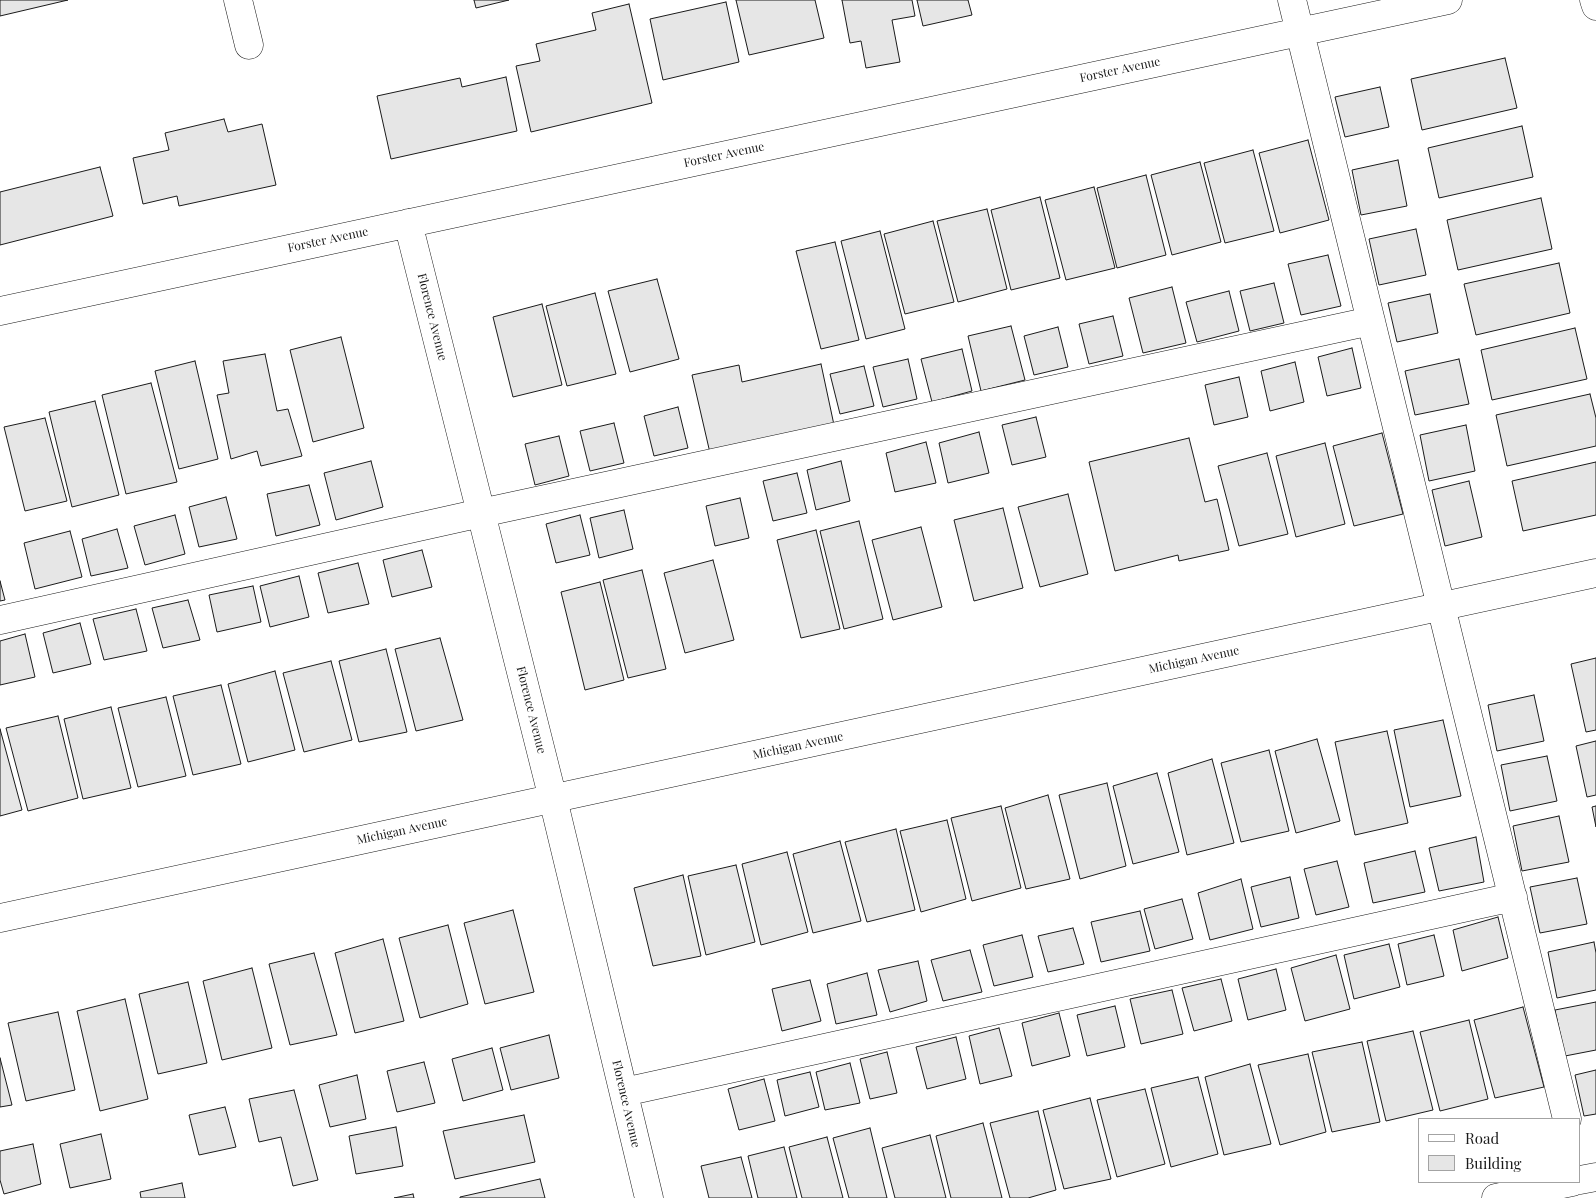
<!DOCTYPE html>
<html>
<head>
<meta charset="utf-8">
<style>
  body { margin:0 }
  #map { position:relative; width:1596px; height:1198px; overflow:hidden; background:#fff; font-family:"Playfair Display",serif }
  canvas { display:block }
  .legend { position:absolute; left:1418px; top:1118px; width:162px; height:65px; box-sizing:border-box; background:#fff; border:1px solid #a3a3a3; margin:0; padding:6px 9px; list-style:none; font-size:15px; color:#1a1a1a }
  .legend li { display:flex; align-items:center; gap:10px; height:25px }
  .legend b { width:25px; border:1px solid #a3a3a3 }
</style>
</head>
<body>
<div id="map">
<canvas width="1596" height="1198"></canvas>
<ul class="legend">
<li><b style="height:6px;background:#fff"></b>Road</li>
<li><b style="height:14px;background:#e6e6e6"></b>Building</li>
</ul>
</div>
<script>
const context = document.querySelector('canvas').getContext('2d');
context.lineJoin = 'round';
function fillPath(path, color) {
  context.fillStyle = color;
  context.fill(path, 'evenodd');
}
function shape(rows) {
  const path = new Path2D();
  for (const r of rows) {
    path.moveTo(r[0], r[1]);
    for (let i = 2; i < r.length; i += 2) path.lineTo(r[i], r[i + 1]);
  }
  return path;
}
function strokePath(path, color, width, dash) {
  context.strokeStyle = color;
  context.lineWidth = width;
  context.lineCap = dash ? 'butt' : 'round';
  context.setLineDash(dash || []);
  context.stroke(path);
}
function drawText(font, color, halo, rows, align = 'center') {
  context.font = font + ' "Playfair Display",serif';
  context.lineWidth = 4;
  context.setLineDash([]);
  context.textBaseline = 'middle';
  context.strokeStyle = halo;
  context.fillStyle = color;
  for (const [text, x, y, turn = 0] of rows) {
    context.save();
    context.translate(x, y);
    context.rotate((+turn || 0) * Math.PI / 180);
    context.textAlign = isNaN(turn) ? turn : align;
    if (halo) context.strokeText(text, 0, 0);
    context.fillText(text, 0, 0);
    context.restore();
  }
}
const building = shape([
  [0,0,68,0,0,16,0,0],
  [474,0,509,0,476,8,474,0],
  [736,0,815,0,824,38,749,55,736,0],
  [842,0,912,0,915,16,892,20,900,62,866,68,861,41,850,43,842,0],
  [917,0,968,0,972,15,923,26,917,0],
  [726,2,739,62,663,80,650,19,726,2],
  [629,4,652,103,531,132,516,66,540,61,536,44,596,30,592,13,629,4],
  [1505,58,1517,108,1422,130,1411,79,1505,58],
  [506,77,517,131,391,159,377,96,460,78,462,87,506,77],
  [1380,87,1389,127,1345,137,1335,97,1380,87],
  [224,119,228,132,262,124,276,185,179,206,177,196,143,204,133,158,169,150,165,133,224,119],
  [1522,126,1533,177,1439,198,1428,148,1522,126],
  [1308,140,1329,220,1280,233,1259,153,1308,140],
  [1253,150,1274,231,1225,243,1204,163,1253,150],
  [1398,160,1407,206,1361,215,1352,170,1398,160],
  [1200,162,1221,242,1172,255,1151,175,1200,162],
  [100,167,113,216,0,245,0,192,100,167],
  [1146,175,1166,255,1117,268,1097,188,1146,175],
  [1094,187,1115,268,1066,280,1045,200,1094,187],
  [1040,197,1060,278,1011,290,991,210,1040,197],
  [1541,198,1552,249,1458,270,1447,220,1541,198],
  [987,209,1007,289,958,302,937,221,987,209],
  [933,221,954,302,905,314,884,234,933,221],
  [1416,229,1426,275,1379,285,1369,239,1416,229],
  [880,231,905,329,866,339,841,241,880,231],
  [835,242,859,340,821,349,796,251,835,242],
  [1328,255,1341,306,1301,315,1288,264,1328,255],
  [1559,263,1570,313,1476,335,1464,284,1559,263],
  [657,279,679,359,630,372,608,291,657,279],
  [1274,283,1284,323,1250,331,1240,291,1274,283],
  [1172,287,1186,343,1143,353,1129,298,1172,287],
  [1229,291,1239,331,1197,342,1186,302,1229,291],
  [595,293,616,374,567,386,546,306,595,293],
  [1430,294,1438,333,1397,342,1388,303,1430,294],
  [542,304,562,385,513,397,493,317,542,304],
  [1113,316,1123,356,1089,364,1079,324,1113,316],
  [1011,326,1025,380,981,391,968,336,1011,326],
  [1058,327,1068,367,1034,375,1024,336,1058,327],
  [1575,328,1587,379,1492,400,1481,350,1575,328],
  [341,337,364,428,313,442,290,350,341,337],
  [1352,348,1361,388,1327,396,1318,357,1352,348],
  [962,349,972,391,932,402,921,359,962,349],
  [265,354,277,411,288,409,302,456,261,466,257,451,231,459,217,395,229,393,223,361,265,354],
  [908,359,917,399,883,407,873,367,908,359],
  [1459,359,1469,404,1415,415,1405,371,1459,359],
  [195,361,218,459,179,469,155,371,195,361],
  [1295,362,1304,402,1270,411,1261,371,1295,362],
  [821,364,834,425,710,453,692,375,739,365,742,382,821,364],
  [864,366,874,406,840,414,830,374,864,366],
  [1239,377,1248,417,1214,425,1205,385,1239,377],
  [151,383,177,482,126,494,102,395,151,383],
  [1590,394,1596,418,1596,446,1507,466,1496,415,1590,394],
  [95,401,119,495,72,507,49,412,95,401],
  [678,407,688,448,654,456,644,416,678,407],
  [1036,417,1046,457,1012,465,1002,425,1036,417],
  [45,418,67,501,25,511,4,427,45,418],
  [614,423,624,463,590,471,580,431,614,423],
  [1466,425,1475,471,1429,481,1420,435,1466,425],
  [979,432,989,473,948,483,939,443,979,432],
  [1382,433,1403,514,1354,526,1333,446,1382,433],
  [559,436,569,476,535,485,525,444,559,436],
  [1189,438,1205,502,1217,499,1229,550,1179,561,1178,555,1115,571,1089,462,1189,438],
  [926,442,936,483,895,492,886,453,926,442],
  [1325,443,1345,524,1296,537,1276,456,1325,443],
  [1267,453,1288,534,1239,546,1218,466,1267,453],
  [371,461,383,507,336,520,324,473,371,461],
  [841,461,850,501,816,510,807,470,841,461],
  [1596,462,1596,515,1523,531,1512,481,1596,462],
  [797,473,807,513,773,521,763,481,797,473],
  [1469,481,1482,537,1445,546,1432,490,1469,481],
  [309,485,320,525,276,536,267,494,309,485],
  [1068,494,1088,574,1040,587,1018,507,1068,494],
  [226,497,237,539,199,547,189,507,226,497],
  [740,498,749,538,715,546,706,506,740,498],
  [1003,508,1023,588,974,601,954,520,1003,508],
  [624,510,633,549,599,558,590,518,624,510],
  [175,515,185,554,145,565,134,526,175,515],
  [580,515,590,555,556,563,546,524,580,515],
  [859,521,883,619,844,629,820,531,859,521],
  [921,527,942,607,893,620,872,540,921,527],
  [117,529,128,568,91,576,82,539,117,529],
  [816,530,840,629,801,638,777,540,816,530],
  [70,531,82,577,35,589,24,543,70,531],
  [422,550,432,587,392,597,383,560,422,550],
  [713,560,734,640,685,653,664,573,713,560],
  [358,563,369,604,328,613,318,573,358,563],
  [642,570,666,669,628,678,603,580,642,570],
  [299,576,309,617,270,627,260,586,299,576],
  [0,581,5,600,0,601,0,581],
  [600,582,624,680,585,690,561,592,600,582],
  [253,586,261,622,217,632,209,595,253,586],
  [188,600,200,640,163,648,152,608,188,600],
  [136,609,147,651,104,660,93,619,136,609],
  [80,623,91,664,53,673,43,633,80,623],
  [25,634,35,677,0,685,0,641,25,634],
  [440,638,463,720,416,731,395,649,440,638],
  [386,649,407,732,359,742,339,661,386,649],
  [1596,658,1596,730,1586,732,1571,664,1596,658],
  [331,661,352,740,304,752,283,673,331,661],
  [275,671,295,750,248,762,228,684,275,671],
  [221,685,241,764,193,775,173,696,221,685],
  [1534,695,1544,741,1497,751,1488,705,1534,695],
  [166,697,186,776,138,787,118,708,166,697],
  [111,707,131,788,83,799,64,719,111,707],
  [58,716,78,798,28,811,6,728,58,716],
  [1443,720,1461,796,1410,807,1394,730,1443,720],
  [0,729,22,810,0,816,0,729],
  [1387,731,1408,823,1355,835,1335,742,1387,731],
  [1317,739,1340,821,1296,833,1275,751,1317,739],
  [1596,741,1596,795,1587,797,1576,746,1596,741],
  [1269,750,1289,831,1241,842,1221,763,1269,750],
  [1547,756,1557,801,1510,811,1501,765,1547,756],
  [1212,759,1234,843,1187,855,1168,773,1212,759],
  [1157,773,1179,852,1133,864,1113,786,1157,773],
  [1107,783,1126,866,1080,879,1059,795,1107,783],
  [1048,795,1070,879,1026,889,1005,808,1048,795],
  [1001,806,1021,888,972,901,951,818,1001,806],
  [1596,806,1596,827,1592,807,1596,806],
  [1559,816,1569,862,1522,871,1513,826,1559,816],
  [947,820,966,899,921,912,900,831,947,820],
  [896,829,915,910,867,922,845,842,896,829],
  [1476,837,1484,882,1439,891,1429,848,1476,837],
  [840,841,861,921,813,933,793,854,840,841],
  [1415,851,1425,892,1373,903,1364,863,1415,851],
  [787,852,808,932,761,945,742,864,787,852],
  [1337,861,1349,907,1316,915,1304,869,1337,861],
  [736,865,755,942,706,955,688,876,736,865],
  [683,875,701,956,653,966,634,888,683,875],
  [1290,877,1299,918,1261,927,1251,887,1290,877],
  [1577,878,1587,924,1540,933,1530,887,1577,878],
  [1241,879,1253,929,1210,940,1198,893,1241,879],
  [1182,899,1193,939,1155,949,1144,909,1182,899],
  [513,910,534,992,485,1004,464,923,513,910],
  [1140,911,1150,951,1101,962,1091,922,1140,911],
  [1498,917,1508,958,1462,971,1453,930,1498,917],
  [448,925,468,1004,420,1018,399,938,448,925],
  [1073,928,1084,964,1048,972,1038,936,1073,928],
  [1022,935,1033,977,994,986,983,945,1022,935],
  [1434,935,1444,976,1407,985,1398,944,1434,935],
  [383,939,404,1021,355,1033,335,953,383,939],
  [1594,942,1596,953,1596,990,1557,998,1548,952,1594,942],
  [1389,944,1400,987,1354,999,1344,955,1389,944],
  [970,950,982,992,943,1001,931,960,970,950],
  [314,953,337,1035,290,1045,269,964,314,953],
  [1336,955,1350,1009,1305,1021,1291,968,1336,955],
  [918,961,927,1001,890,1012,878,970,918,961],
  [252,968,272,1048,222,1060,203,981,252,968],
  [1276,969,1286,1010,1248,1020,1238,979,1276,969],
  [867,973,877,1015,836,1024,827,984,867,973],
  [1221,979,1232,1021,1194,1031,1182,988,1221,979],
  [810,980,821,1021,782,1031,772,989,810,980],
  [188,982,207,1063,158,1074,139,994,188,982],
  [1172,990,1183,1034,1141,1044,1130,999,1172,990],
  [125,999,148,1099,100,1111,77,1011,125,999],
  [1596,1002,1596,1050,1565,1056,1555,1010,1596,1002],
  [1115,1006,1125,1047,1087,1056,1077,1015,1115,1006],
  [1523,1007,1544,1087,1495,1098,1474,1020,1523,1007],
  [58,1012,75,1090,26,1101,8,1023,58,1012],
  [1059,1013,1070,1056,1032,1066,1022,1023,1059,1013],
  [1469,1020,1488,1099,1440,1111,1420,1032,1469,1020],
  [999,1028,1012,1076,980,1084,969,1036,999,1028],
  [1413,1031,1433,1110,1386,1121,1367,1041,1413,1031],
  [549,1035,559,1078,511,1090,500,1048,549,1035],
  [956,1037,966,1079,927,1089,916,1047,956,1037],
  [1362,1042,1380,1122,1332,1132,1312,1052,1362,1042],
  [492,1048,503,1090,463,1101,452,1059,492,1048],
  [887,1052,897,1093,870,1099,860,1059,887,1052],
  [1308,1054,1326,1132,1280,1145,1258,1065,1308,1054],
  [0,1058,12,1105,0,1107,0,1058],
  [424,1062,435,1103,397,1112,387,1071,424,1062],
  [850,1063,860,1103,825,1110,816,1072,850,1063],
  [1250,1064,1271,1144,1224,1155,1205,1077,1250,1064],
  [1596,1070,1596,1114,1584,1116,1575,1075,1596,1070],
  [810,1072,819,1107,785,1116,777,1080,810,1072],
  [357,1075,366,1119,330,1127,319,1085,357,1075],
  [1198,1077,1218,1154,1171,1167,1151,1088,1198,1077],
  [764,1079,775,1121,739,1130,728,1089,764,1079],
  [1145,1089,1165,1164,1117,1177,1097,1100,1145,1089],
  [294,1090,318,1180,293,1186,281,1137,259,1142,249,1099,294,1090],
  [1090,1098,1111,1179,1064,1189,1043,1110,1090,1098],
  [225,1107,236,1147,199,1155,189,1115,225,1107],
  [1038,1111,1056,1190,1028,1198,1010,1198,990,1123,1038,1111],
  [524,1115,535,1162,455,1179,443,1131,524,1115],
  [983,1123,1002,1198,951,1198,936,1136,983,1123],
  [396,1127,403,1166,356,1174,349,1136,396,1127],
  [870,1128,887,1198,849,1198,833,1138,870,1128],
  [101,1134,111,1179,70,1188,60,1144,101,1134],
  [930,1135,946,1198,895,1198,882,1148,930,1135],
  [827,1137,843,1198,802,1198,789,1147,827,1137],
  [33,1144,41,1184,4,1194,0,1180,0,1151,33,1144],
  [784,1147,797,1198,758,1198,748,1156,784,1147],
  [741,1157,752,1198,709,1198,701,1166,741,1157],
  [540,1179,545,1198,460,1198,460,1197,540,1179],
  [182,1183,185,1198,141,1198,140,1192,182,1183],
  [413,1194,414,1198,394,1198,413,1194]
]);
fillPath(building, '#e6e6e6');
strokePath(building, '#1a1a1a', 1);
const minor = shape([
  [238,0,249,45],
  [1292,0,1567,1119],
  [1594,0,1596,6],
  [408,223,553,799,649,1198],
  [0,311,1448,0],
  [0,620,481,513,1371,321],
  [0,918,1596,573],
  [624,1092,1513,897],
  [1580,1180,1596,1177],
  [1496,1198,1572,1182]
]);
strokePath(minor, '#1a1a1a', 29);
strokePath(minor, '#fff', 28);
drawText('12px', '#1a1a1a', '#fff', [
  ["Forster Avenue",1120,70,-12],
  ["Forster Avenue",724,155,-12],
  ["Forster Avenue",328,240,-12],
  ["Florence Avenue",432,317,76],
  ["Michigan Avenue",1194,660,-12],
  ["Florence Avenue",531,710,76],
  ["Michigan Avenue",798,746,-12],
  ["Michigan Avenue",402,831,-12],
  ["Florence Avenue",626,1104,77]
]);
</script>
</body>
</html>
